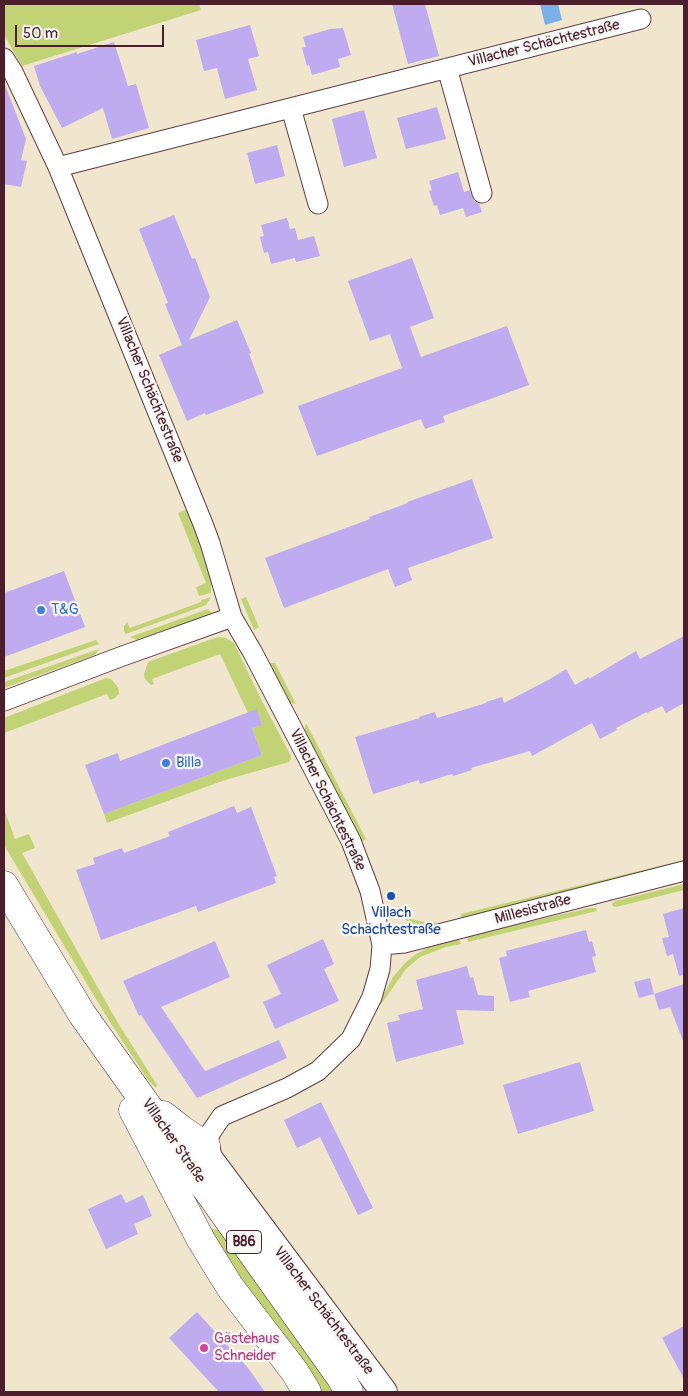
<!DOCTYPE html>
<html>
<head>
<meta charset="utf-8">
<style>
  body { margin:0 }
  #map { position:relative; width:688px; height:1396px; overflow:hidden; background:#efe6cd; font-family:Pangolin,sans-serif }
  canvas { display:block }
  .frame { position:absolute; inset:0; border:5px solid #4a1f2b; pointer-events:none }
  .scale { position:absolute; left:15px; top:25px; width:149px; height:22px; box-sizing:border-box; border:2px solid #4a1f2b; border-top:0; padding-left:6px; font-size:15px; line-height:18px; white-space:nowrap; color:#4a1f2b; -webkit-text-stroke:4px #f6f6f2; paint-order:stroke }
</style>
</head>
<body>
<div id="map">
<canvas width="688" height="1396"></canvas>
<div class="frame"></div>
<div class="scale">50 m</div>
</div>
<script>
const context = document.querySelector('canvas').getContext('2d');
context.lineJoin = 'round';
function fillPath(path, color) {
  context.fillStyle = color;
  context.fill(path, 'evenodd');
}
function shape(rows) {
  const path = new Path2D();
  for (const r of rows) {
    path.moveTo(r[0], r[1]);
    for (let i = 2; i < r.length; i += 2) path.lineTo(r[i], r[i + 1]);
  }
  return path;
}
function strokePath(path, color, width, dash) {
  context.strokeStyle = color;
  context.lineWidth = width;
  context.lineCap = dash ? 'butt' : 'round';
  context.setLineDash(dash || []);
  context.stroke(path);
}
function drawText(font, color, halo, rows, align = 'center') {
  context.font = font + ' Pangolin,sans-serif';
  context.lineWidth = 4.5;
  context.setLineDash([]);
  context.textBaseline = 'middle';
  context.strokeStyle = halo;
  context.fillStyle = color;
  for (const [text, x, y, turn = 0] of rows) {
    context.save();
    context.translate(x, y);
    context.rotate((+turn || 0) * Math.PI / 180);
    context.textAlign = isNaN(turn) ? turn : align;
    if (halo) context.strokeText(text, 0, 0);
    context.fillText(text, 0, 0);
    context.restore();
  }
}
fillPath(shape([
  [4,4,199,4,201,10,22,66,4,35],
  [190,508,216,584,211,587,211,593,199,596,196,587,206,583,178,513],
  [211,597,206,605,184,613,126,634,124,631,124,626,127,622,130,628,201,602,201,600],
  [246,597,259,627,254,630,241,599],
  [208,609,212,613,201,618,137,640,130,637],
  [219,637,226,638,234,643,262,701,291,756,291,759,289,762,225,780,107,823,104,814,262,755,252,728,262,724,257,710,248,713,220,654,152,679,154,684,151,685,145,679,144,674,148,662,212,639],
  [96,640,99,644,4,678,4,671],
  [99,649,95,655,4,688,4,682],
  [269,663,275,663,296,704,290,703,287,700],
  [106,678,111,679,118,687,119,694,115,698,110,700,107,694,4,733,4,718],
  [306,723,366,839,361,842,304,732],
  [4,809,15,839,29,834,35,848,22,853,115,1018,157,1085,156,1088,148,1080,108,1019,4,845],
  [684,860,684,865,462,920,461,914],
  [684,884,684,890,616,907,613,906,612,904,615,901],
  [589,908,596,908,597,911,468,942,467,936],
  [402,909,405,914,411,919,425,922,433,921,438,925,425,928,418,927,410,924,400,915,398,911],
  [459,939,461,944,446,947,420,957,406,969,382,1003,380,1004,379,1003,393,977,406,962,416,954,429,947],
  [212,1229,220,1230,335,1392,316,1392,208,1236]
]), '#c2d376');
fillPath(shape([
  [540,4,558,4,562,20,545,25]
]), '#7cb0e9');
fillPath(shape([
  [392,4,425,4,439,56,408,64],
  [250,25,259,56,248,59,257,90,225,99,217,68,204,71,196,40],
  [343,28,351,55,338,59,340,67,312,75,309,65,307,66,302,48,306,47,303,37,330,29],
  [114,42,128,86,136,84,149,128,112,139,103,108,62,128,40,86,34,66,77,52,77,54],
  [4,85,5,85,26,139,21,160,27,161,21,187,4,184],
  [437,107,446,139,406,149,397,118],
  [364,110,377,158,344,167,332,119],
  [277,145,285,176,255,184,247,153],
  [458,172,464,192,470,190,474,201,479,204,482,212,466,217,463,208,440,215,437,205,434,206,429,191,432,190,429,181],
  [174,215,192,259,195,258,210,297,189,340,237,320,251,353,249,354,264,393,206,415,205,413,187,421,159,355,182,345,165,304,168,303,139,229],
  [287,218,290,229,295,228,298,240,314,236,320,256,296,262,295,258,271,264,268,252,264,253,260,237,264,236,261,225],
  [412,258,434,318,410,327,421,357,507,326,529,385,443,416,445,422,425,429,421,419,317,456,298,406,402,368,390,334,370,341,348,281],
  [472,479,493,538,408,568,412,580,395,587,388,569,284,608,265,558,370,519,369,517,408,503,407,502],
  [64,571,85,627,4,657,4,593],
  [684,636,684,703,666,713,662,706,647,713,647,712,616,728,617,730,600,739,592,723,532,756,530,751,471,768,472,770,453,776,452,774,420,784,419,780,373,794,355,737,420,718,419,717,435,712,437,718,486,703,486,702,502,697,504,703,550,679,566,669,575,685,589,677,589,679,636,651,640,659],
  [257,709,262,725,252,728,262,755,104,814,85,765,118,753,120,761],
  [234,806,237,813,251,807,277,876,274,877,276,883,198,912,196,906,101,940,76,870,95,864,93,858,122,848,124,853,170,836,168,832],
  [684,908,684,975,679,976,673,954,667,956,662,938,669,937,663,914],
  [586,930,589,942,592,941,596,956,592,957,596,972,528,991,530,997,510,1002,499,958,507,956,506,951],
  [323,939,334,964,324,969,339,1001,275,1029,263,1002,281,994,267,965],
  [215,941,230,977,161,1007,205,1071,279,1040,287,1058,197,1098,141,1015,139,1016,123,981],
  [467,966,470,978,473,977,478,995,494,996,494,1011,456,1010,464,1044,396,1062,387,1023,400,1020,398,1015,423,1009,416,980],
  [650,978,654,994,639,998,634,982],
  [684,984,684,1041,683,1041,670,1007,659,1010,654,994],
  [580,1062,594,1111,518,1134,503,1085],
  [321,1102,373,1208,358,1215,320,1137,297,1148,284,1120],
  [121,1194,126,1203,143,1195,152,1216,134,1224,138,1234,106,1249,88,1209],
  [197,1312,248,1368,265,1392,219,1392,169,1338],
  [684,1326,684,1379,662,1338]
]), '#beabf0');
const street = shape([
  [4,58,13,72,58,167,203,524,210,543,232,617,253,653,351,841,370,891,382,945,380,969,372,997,351,1039,318,1071,287,1088,222,1116,211,1132,206,1146],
  [447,68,482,193],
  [291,108,318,204],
  [58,167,641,19],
  [4,701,120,657,232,617],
  [382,945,404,943,684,871]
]);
const secondary = shape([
  [206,1146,209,1158,384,1392]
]);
const primary = shape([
  [4,885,82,1014,341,1378,349,1392],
  [133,1110,201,1240,230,1287,295,1372,307,1392],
  [163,1115,182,1130,206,1146]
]);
strokePath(street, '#633d43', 21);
strokePath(secondary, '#633d43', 28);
strokePath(primary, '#633d43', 29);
strokePath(street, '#fff', 19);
strokePath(secondary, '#fff', 26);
strokePath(primary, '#fff', 28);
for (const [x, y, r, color] of [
  [41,610,5,"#3f7fe0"],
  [166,763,5,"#3f7fe0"],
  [391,896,5,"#1a4fb4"],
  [204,1348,5,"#d1479c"]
]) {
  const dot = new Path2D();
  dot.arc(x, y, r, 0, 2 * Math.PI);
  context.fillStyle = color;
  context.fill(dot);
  strokePath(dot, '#f6f6f2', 2);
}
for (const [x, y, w] of [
  [244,1242,35]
]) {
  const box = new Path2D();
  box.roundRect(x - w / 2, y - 11.5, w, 23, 4);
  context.fillStyle = '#f6f6f2';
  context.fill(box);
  strokePath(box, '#4a1f2b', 1);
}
drawText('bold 14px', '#4a1f2b', null, [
  ["B86",244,1242]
]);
drawText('15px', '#4a1f2b', '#f6f6f2', [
  ["Villacher Schächtestraße",544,44,-14],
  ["Villacher Schächtestraße",149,390,68],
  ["Villacher Schächtestraße",327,800,64],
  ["Millesistraße",533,910,-15],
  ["Villacher Straße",173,1141,55],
  ["Villacher Schächtestraße",323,1311,53]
]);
drawText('15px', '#366cbe', '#f6f6f2', [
  ["T&G",51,610],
  ["Billa",176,763]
], 'left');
drawText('15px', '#164399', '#f6f6f2', [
  ["Villach",391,913],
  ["Schächtestraße",391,930]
]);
drawText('15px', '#b23c85', '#f6f6f2', [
  ["Gästehaus",214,1339],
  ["Schneider",214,1356]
], 'left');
</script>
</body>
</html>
